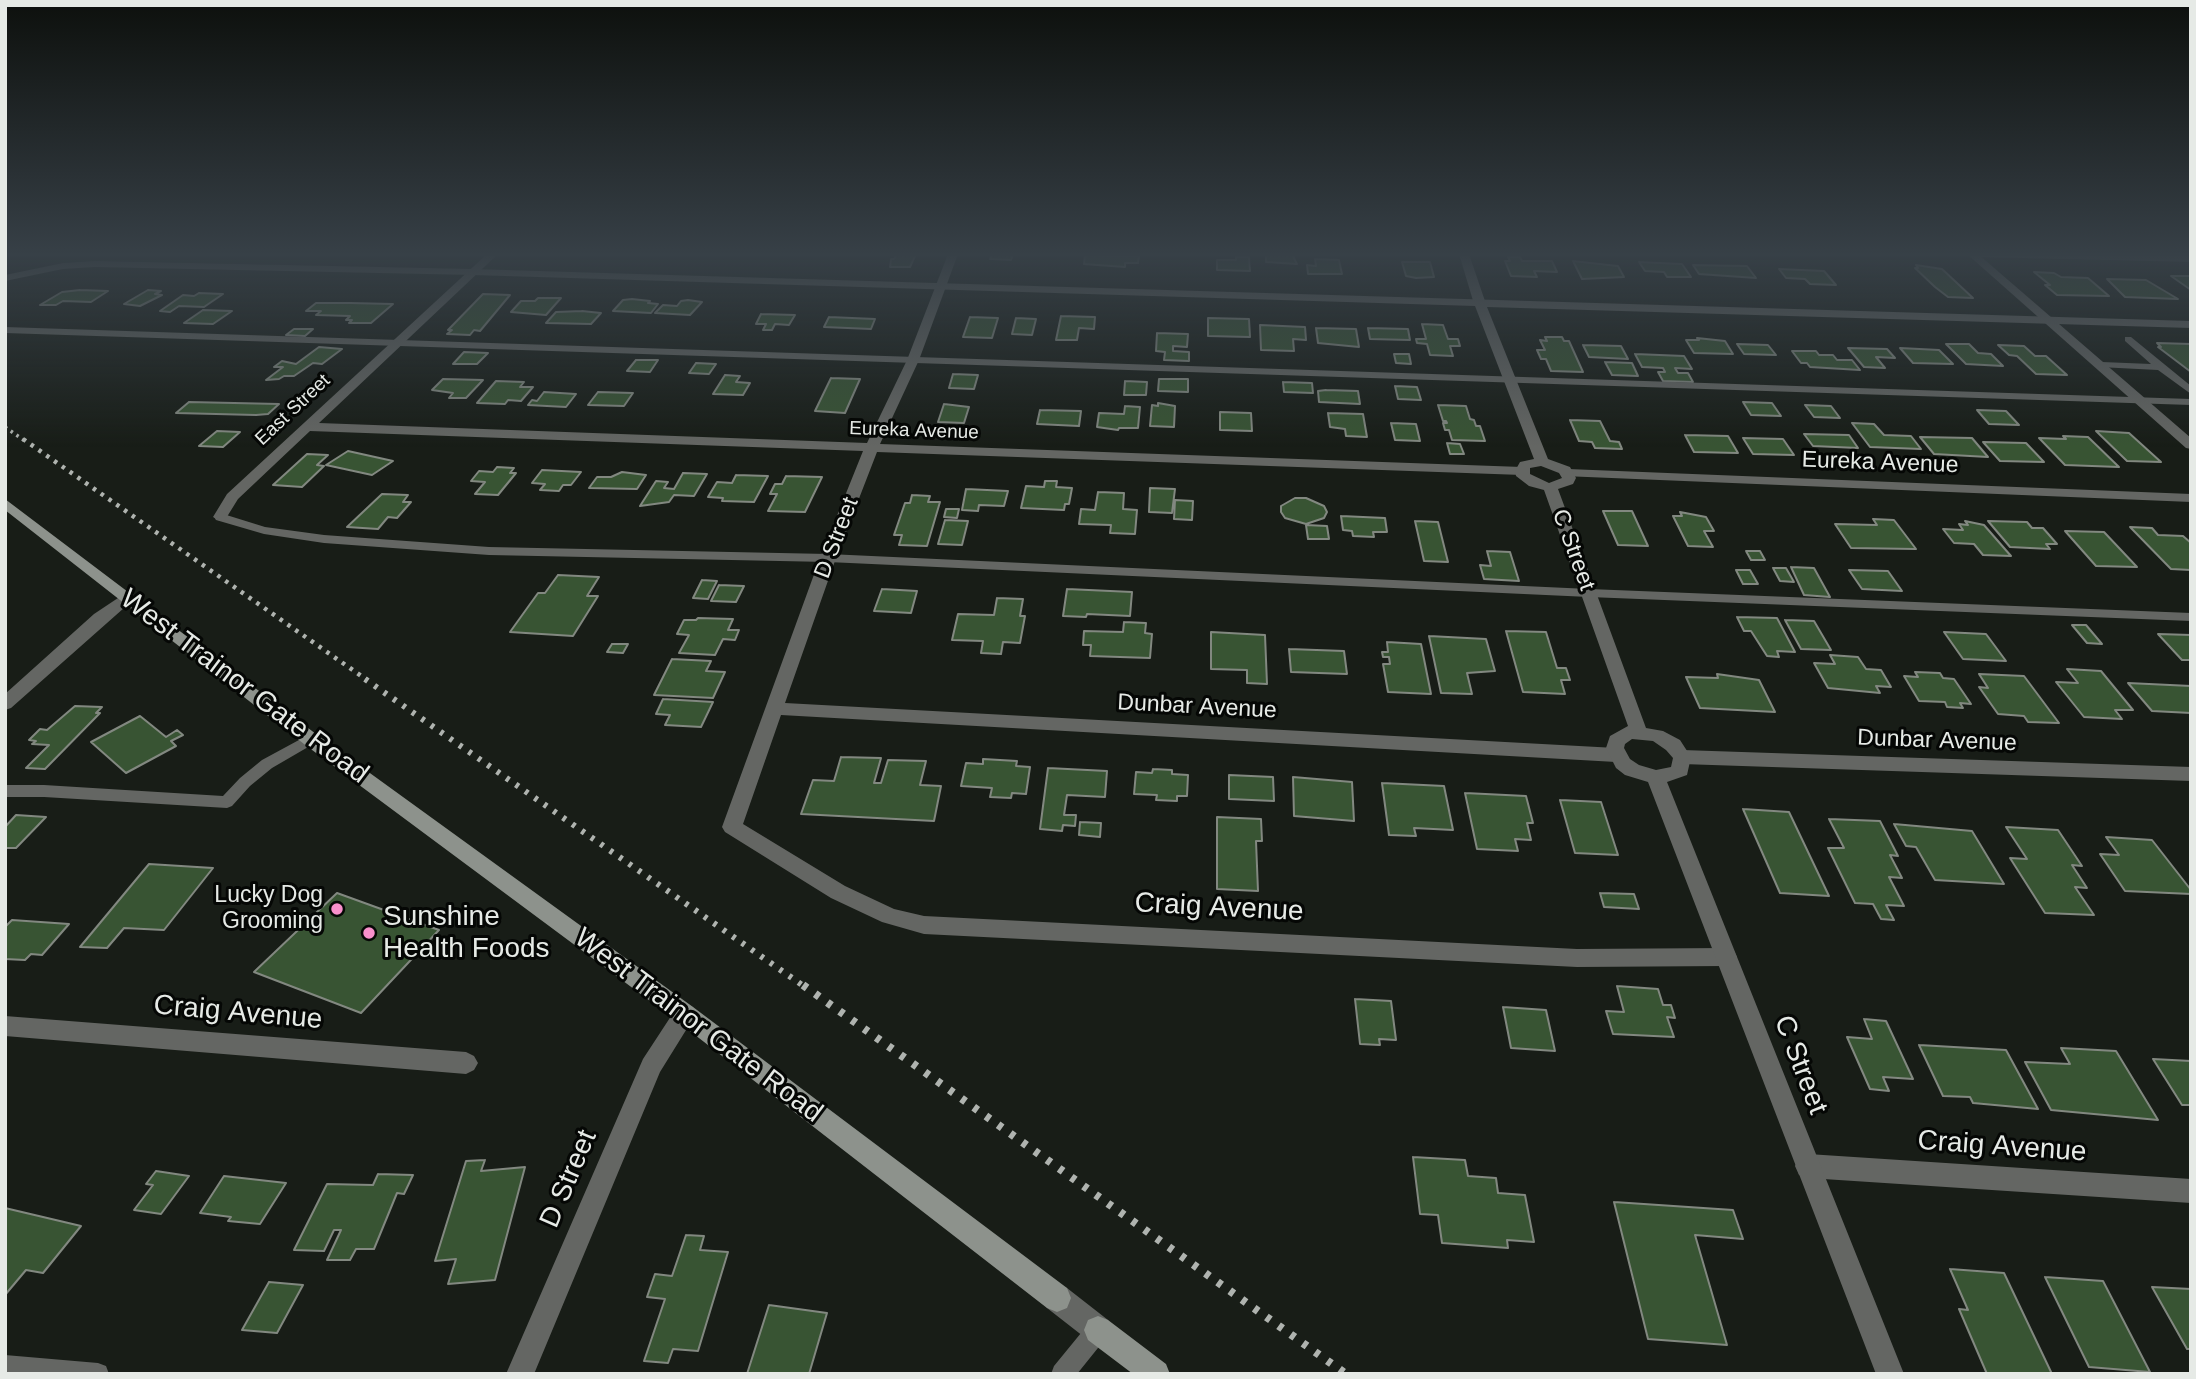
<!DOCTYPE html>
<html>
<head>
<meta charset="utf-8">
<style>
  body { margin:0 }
  #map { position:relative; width:2196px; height:1379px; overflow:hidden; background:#181d17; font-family:Arial,sans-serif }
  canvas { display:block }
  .frame { position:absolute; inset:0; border:7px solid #e6eae6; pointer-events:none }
</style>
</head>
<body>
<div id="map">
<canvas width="2196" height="1379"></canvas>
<div class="frame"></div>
</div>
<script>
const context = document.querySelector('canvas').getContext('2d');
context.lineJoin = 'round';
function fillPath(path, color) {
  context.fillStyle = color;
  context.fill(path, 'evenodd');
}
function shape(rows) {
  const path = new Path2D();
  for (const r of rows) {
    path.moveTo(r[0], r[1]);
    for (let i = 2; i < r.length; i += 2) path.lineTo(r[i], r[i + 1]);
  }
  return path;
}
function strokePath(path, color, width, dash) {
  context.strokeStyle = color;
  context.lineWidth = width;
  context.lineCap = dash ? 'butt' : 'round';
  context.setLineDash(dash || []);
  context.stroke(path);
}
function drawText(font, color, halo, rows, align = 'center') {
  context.font = font + ' Arial,sans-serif';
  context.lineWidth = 6;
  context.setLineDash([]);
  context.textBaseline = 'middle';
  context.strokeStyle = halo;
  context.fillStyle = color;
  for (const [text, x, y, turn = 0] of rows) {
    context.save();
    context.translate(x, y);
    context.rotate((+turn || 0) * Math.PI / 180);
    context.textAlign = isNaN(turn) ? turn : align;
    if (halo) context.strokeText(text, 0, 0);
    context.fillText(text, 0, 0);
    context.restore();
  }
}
const building = shape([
  [897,254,916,254,910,267,890,267,891,259,894,259,897,254],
  [992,254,1013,254,1011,260,990,259,992,254],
  [1292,254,1297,264,1266,262,1266,256,1269,254,1292,254],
  [1085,255,1139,256,1138,263,1125,263,1125,267,1084,264,1085,255],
  [1236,257,1249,257,1250,271,1217,270,1217,260,1236,260,1236,257],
  [1508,257,1520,257,1522,261,1552,261,1557,272,1534,271,1537,277,1511,276,1505,261,1510,261,1508,257],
  [1315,259,1339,260,1342,274,1308,274,1307,265,1316,266,1315,259],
  [1573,261,1618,266,1624,277,1582,279,1573,261],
  [1402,262,1430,262,1434,277,1416,278,1406,276,1402,262],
  [1639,262,1682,264,1691,277,1667,277,1664,272,1645,271,1639,262],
  [1693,265,1747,266,1756,278,1699,274,1693,265],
  [1916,265,1942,269,1973,298,1948,297,1935,287,1915,268,1918,268,1916,265],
  [1779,269,1824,271,1836,285,1810,284,1805,279,1786,278,1779,269],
  [2034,272,2054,273,2061,277,2088,278,2109,296,2057,295,2045,285,2050,285,2034,272],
  [2171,276,2191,276,2191,290,2171,276],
  [2107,279,2146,280,2178,299,2125,297,2107,279],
  [80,290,108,291,91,302,63,301,56,305,40,305,62,292,80,290],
  [148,290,161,291,155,294,162,295,140,306,124,304,148,290],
  [199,293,223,294,204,307,179,306,170,312,160,311,183,295,194,296,199,293],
  [483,294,510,295,480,331,474,330,470,335,447,334,452,330,448,330,483,294],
  [538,298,561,298,546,315,511,312,521,301,535,301,538,298],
  [632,299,650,301,648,303,658,304,651,313,613,311,623,300,632,299],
  [688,300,702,302,690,315,655,313,663,305,677,306,681,301,688,300],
  [316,303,350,303,393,304,371,323,349,323,352,320,346,320,350,316,316,315,321,311,306,311,316,303],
  [203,310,232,311,213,324,184,323,203,310],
  [582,311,601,313,591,324,546,323,556,312,582,311],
  [761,314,795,315,789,325,775,324,772,330,763,330,766,324,756,324,761,314],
  [1061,316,1095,317,1094,329,1079,328,1077,340,1056,340,1061,316],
  [829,317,875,319,871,329,824,327,829,317],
  [970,317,998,318,992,338,963,337,970,317],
  [1016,318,1036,319,1032,335,1012,334,1016,318],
  [1208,318,1249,319,1250,337,1208,336,1208,318],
  [1422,324,1443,325,1448,339,1458,339,1460,346,1450,346,1453,356,1430,355,1427,344,1417,343,1416,339,1426,339,1422,324],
  [1260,325,1305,327,1306,340,1293,339,1294,351,1261,350,1260,325],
  [1316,328,1356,329,1359,347,1318,343,1316,328],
  [1368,328,1408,329,1410,340,1370,339,1368,328],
  [294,329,313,329,305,336,286,335,294,329],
  [1157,333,1188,334,1187,347,1173,346,1173,351,1189,352,1189,361,1164,360,1165,352,1156,351,1157,333],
  [1545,337,1562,337,1564,341,1569,341,1583,372,1551,371,1546,359,1541,359,1537,350,1545,350,1540,340,1547,341,1545,337],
  [1697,338,1725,341,1733,354,1694,353,1686,340,1699,340,1697,338],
  [2157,343,2191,344,2191,372,2158,347,2161,347,2157,343],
  [1737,344,1768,345,1776,355,1744,354,1737,344],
  [1946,344,1969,344,1978,353,1991,354,2003,366,1966,364,1946,344],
  [1583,345,1621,346,1628,359,1589,357,1583,345],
  [1998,345,2024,346,2035,356,2046,356,2067,375,2036,374,2017,356,2009,355,1998,345],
  [319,347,342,349,322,364,313,363,294,376,284,376,279,379,266,380,283,367,274,367,282,361,296,364,319,347],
  [1848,348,1887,349,1895,358,1876,357,1885,368,1864,367,1848,348],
  [1900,348,1939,350,1953,364,1913,363,1900,348],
  [1792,351,1816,351,1819,355,1833,355,1837,360,1852,360,1860,370,1810,367,1807,363,1801,363,1792,351],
  [464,352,488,353,477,364,453,364,464,352],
  [1394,354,1409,354,1411,364,1396,363,1394,354],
  [1635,354,1684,356,1692,369,1675,368,1678,373,1688,373,1693,382,1663,381,1658,372,1665,372,1663,368,1642,367,1635,354],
  [636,360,658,360,650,372,627,371,636,360],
  [1605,362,1632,363,1638,376,1612,375,1605,362],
  [696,363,716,364,709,374,689,373,696,363],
  [953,374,978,375,974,389,949,388,953,374],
  [725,375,740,376,736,382,750,383,743,395,713,394,725,375],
  [831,378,860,379,845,413,815,411,831,378],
  [443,379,483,380,466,398,449,398,453,393,432,390,443,379],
  [1159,379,1188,379,1188,392,1158,391,1159,379],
  [496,381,524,382,520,387,533,387,521,401,508,400,505,404,477,403,496,381],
  [1125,381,1147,382,1146,395,1124,395,1125,381],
  [1283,382,1312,383,1313,393,1284,392,1283,382],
  [1395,386,1417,387,1421,400,1398,399,1395,386],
  [1326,390,1358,391,1360,404,1319,402,1318,391,1326,390],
  [544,392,576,394,566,407,528,405,532,400,537,401,544,392],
  [598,392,633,393,624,406,588,405,598,392],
  [189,402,279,404,268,414,256,415,176,413,189,402],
  [1743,402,1772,403,1781,416,1751,415,1743,402],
  [1158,403,1175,406,1174,427,1150,426,1152,405,1158,406,1158,403],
  [944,404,969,407,964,423,938,422,944,404],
  [1438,405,1466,406,1470,419,1474,420,1476,426,1480,426,1485,441,1452,440,1449,430,1445,430,1443,423,1447,423,1446,421,1443,421,1438,405],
  [1805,405,1831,406,1840,418,1814,417,1805,405],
  [1125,406,1140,407,1138,428,1119,428,1118,430,1097,427,1099,413,1124,414,1125,406],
  [1040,410,1081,411,1079,426,1037,424,1040,410],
  [1977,410,2006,411,2019,425,1989,424,1977,410],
  [1220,412,1251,413,1252,431,1220,430,1220,412],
  [1328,413,1363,414,1367,437,1346,436,1345,429,1330,427,1328,413],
  [1570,420,1600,421,1610,441,1619,442,1622,449,1595,448,1592,442,1579,441,1570,420],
  [1391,423,1416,424,1420,441,1395,440,1391,423],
  [1852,423,1874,424,1884,435,1911,436,1921,449,1870,447,1852,423],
  [217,431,240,432,223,447,199,446,217,431],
  [2096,431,2129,433,2161,462,2127,461,2096,431],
  [1804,434,1849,435,1858,448,1813,446,1804,434],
  [1685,435,1728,436,1738,453,1694,452,1685,435],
  [2063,436,2088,437,2119,467,2065,465,2039,438,2066,439,2063,436],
  [1920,437,1972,438,1988,457,1934,454,1920,437],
  [1743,438,1783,439,1794,455,1753,454,1743,438],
  [1983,442,2026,443,2044,462,2000,461,1983,442],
  [1447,443,1460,444,1464,454,1450,454,1447,443],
  [348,451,393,461,372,475,326,465,348,451],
  [307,454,328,455,317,465,324,466,302,487,273,485,307,454],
  [497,467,514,468,510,473,516,473,498,495,475,494,485,482,471,481,479,471,493,472,497,467],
  [542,470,581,472,571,485,563,485,559,491,540,490,545,484,532,483,542,470],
  [622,472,646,475,637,489,589,488,597,477,611,477,622,472],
  [683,473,707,474,694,496,674,495,669,502,640,506,656,481,668,482,664,488,674,489,683,473],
  [736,475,768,476,754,502,722,501,723,498,708,497,717,482,732,483,736,475],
  [786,476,822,477,805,512,768,511,777,494,770,494,775,484,782,484,786,476],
  [1045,481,1057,481,1056,487,1072,488,1069,504,1065,504,1064,510,1021,508,1026,486,1044,487,1045,481],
  [1150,488,1175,489,1172,513,1149,512,1150,488],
  [966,489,1008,491,1004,506,979,505,978,511,962,510,966,489],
  [1098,492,1124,493,1123,509,1137,510,1135,534,1110,533,1111,525,1079,524,1081,509,1095,510,1098,492],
  [382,494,408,495,403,502,411,502,397,518,388,517,378,529,347,527,382,494],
  [912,495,930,496,928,502,940,502,927,546,899,545,902,535,894,535,905,503,910,503,912,495],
  [1295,498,1306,498,1324,506,1327,512,1324,518,1306,524,1285,518,1281,512,1281,506,1295,498],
  [1175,500,1193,501,1192,520,1174,519,1175,500],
  [946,509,959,509,957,518,944,517,946,509],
  [1603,511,1632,511,1648,546,1618,545,1603,511],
  [1680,512,1706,517,1714,531,1704,531,1713,547,1688,546,1673,516,1682,516,1680,512],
  [1341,516,1385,518,1387,532,1373,532,1374,537,1353,536,1352,531,1343,530,1341,516],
  [1873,519,1894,520,1916,549,1851,548,1835,524,1877,525,1873,519],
  [945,520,968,521,962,545,938,544,945,520],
  [1415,521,1438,522,1448,562,1424,561,1415,521],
  [1965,521,1984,525,2011,556,1983,555,1974,544,1954,543,1943,529,1963,530,1959,524,1968,525,1965,521],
  [1988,521,2027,522,2032,528,2043,528,2057,544,2046,544,2050,549,2010,547,1988,521],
  [1306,525,1327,526,1329,539,1308,539,1306,525],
  [2130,527,2152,528,2158,535,2183,536,2191,543,2191,570,2171,569,2130,527],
  [2065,531,2104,532,2137,567,2096,566,2065,531],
  [1487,551,1510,552,1519,581,1484,579,1480,565,1491,566,1487,551],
  [1746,551,1760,551,1765,560,1751,560,1746,551],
  [1791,567,1814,568,1830,597,1804,595,1791,567],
  [1773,568,1786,568,1794,582,1780,581,1773,568],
  [1736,570,1750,570,1758,584,1743,584,1736,570],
  [1849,570,1888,571,1902,591,1862,589,1849,570],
  [558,575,599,577,587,596,598,596,573,636,510,632,538,593,545,593,558,575],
  [702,580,717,581,708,599,693,598,702,580],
  [719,585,744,586,736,602,711,601,719,585],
  [882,589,917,591,911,613,874,611,882,589],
  [1067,589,1132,592,1130,616,1087,614,1086,617,1063,616,1067,589],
  [997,598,1023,599,1020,616,1025,616,1020,643,1003,642,1001,654,981,653,983,641,952,640,958,614,994,615,997,598],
  [1737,617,1777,618,1795,652,1777,651,1779,657,1767,656,1751,631,1744,631,1737,617],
  [698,618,733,619,728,630,739,630,735,640,723,639,715,655,679,653,689,635,677,634,684,620,696,620,698,618],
  [1785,620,1814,621,1831,650,1801,649,1785,620],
  [1124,622,1146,623,1145,633,1152,634,1150,658,1090,656,1091,645,1083,645,1084,631,1123,632,1124,622],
  [2072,625,2086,625,2102,644,2087,643,2072,625],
  [1506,631,1546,632,1557,668,1566,668,1570,680,1561,680,1565,694,1523,692,1506,631],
  [1211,632,1265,635,1267,684,1247,683,1247,670,1211,669,1211,632],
  [1944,632,1986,634,2006,661,1963,659,1944,632],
  [2158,634,2191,635,2191,660,2182,660,2158,634],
  [1429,636,1486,639,1495,671,1467,673,1472,694,1441,693,1429,636],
  [1387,642,1421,644,1431,694,1388,692,1383,664,1390,664,1389,657,1383,657,1382,652,1388,652,1387,642],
  [612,644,628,644,623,653,607,652,612,644],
  [1289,649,1344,651,1347,674,1291,672,1289,649],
  [1830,655,1858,657,1866,669,1881,670,1891,687,1876,686,1880,693,1828,688,1814,663,1835,664,1830,655],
  [672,659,711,661,706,671,725,672,713,698,654,695,672,659],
  [2067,669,2101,671,2133,710,2115,710,2122,719,2084,717,2056,682,2078,683,2067,669],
  [1915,672,1940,673,1943,678,1954,679,1971,704,1960,703,1963,708,1947,707,1945,702,1919,701,1904,676,1918,677,1915,672],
  [1717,674,1759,680,1775,712,1700,708,1686,677,1718,678,1717,674],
  [1979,674,2024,676,2059,723,2028,722,2024,716,1998,714,1979,687,1988,688,1979,674],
  [2128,683,2191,686,2191,713,2152,711,2128,683],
  [663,699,713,702,701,727,665,725,670,715,656,714,663,699],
  [75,706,102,707,96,713,100,713,45,769,26,768,49,745,32,744,36,741,29,740,40,729,47,730,75,706],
  [140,716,166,737,177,730,183,735,171,741,176,746,126,773,91,742,140,716],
  [841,757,881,758,874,783,881,783,888,760,926,761,920,785,941,786,934,821,801,814,813,780,834,781,841,757],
  [983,759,1017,761,1016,766,1030,767,1026,794,1012,793,1011,798,990,797,992,788,961,786,966,763,983,764,983,759],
  [1048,768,1107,771,1105,797,1067,795,1064,815,1076,815,1075,826,1063,825,1062,831,1040,829,1048,768],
  [1153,769,1172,770,1172,774,1188,775,1187,796,1177,796,1177,801,1156,800,1157,795,1134,794,1136,772,1152,773,1153,769],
  [1229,775,1273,777,1274,801,1229,799,1229,775],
  [1293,777,1352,782,1354,821,1294,816,1293,777],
  [1382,783,1444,786,1453,830,1414,828,1416,836,1389,835,1382,783],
  [1465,793,1526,796,1533,823,1527,823,1531,840,1515,839,1518,851,1477,849,1465,793],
  [1560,800,1601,802,1618,855,1575,853,1560,800],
  [1743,809,1789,812,1829,896,1780,893,1743,809],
  [16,815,46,817,16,848,5,848,5,827,16,815],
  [1217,817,1261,819,1262,841,1256,841,1258,891,1217,889,1217,817],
  [1829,819,1880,821,1898,856,1890,855,1902,878,1889,877,1904,906,1886,905,1894,920,1881,919,1873,904,1855,903,1828,848,1844,848,1829,819],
  [1080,822,1101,823,1100,837,1079,835,1080,822],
  [1894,824,1972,831,2004,884,1935,880,1916,847,1906,846,1894,824],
  [2006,827,2058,830,2082,866,2072,865,2087,888,2075,887,2094,915,2045,913,2010,858,2027,859,2006,827],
  [2106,837,2152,840,2191,890,2191,894,2125,891,2100,854,2119,855,2106,837],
  [149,864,213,868,164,930,124,928,107,948,80,947,149,864],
  [337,893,439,930,361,1013,254,972,337,893],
  [1600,893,1634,894,1639,909,1604,907,1600,893],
  [12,920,69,924,42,955,31,954,25,960,5,959,5,927,12,920],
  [1617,986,1658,989,1663,1005,1671,1005,1675,1018,1667,1017,1674,1037,1613,1034,1606,1011,1624,1012,1617,986],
  [1355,999,1391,1001,1396,1040,1379,1039,1380,1045,1360,1044,1355,999],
  [1503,1007,1546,1010,1555,1051,1511,1048,1503,1007],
  [1864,1019,1886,1021,1913,1079,1883,1077,1889,1091,1870,1089,1847,1037,1872,1039,1864,1019],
  [1919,1045,2006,1050,2038,1109,1973,1103,1970,1097,1943,1096,1919,1045],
  [2061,1048,2116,1051,2158,1120,2051,1110,2025,1062,2070,1064,2061,1048],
  [2153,1059,2191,1061,2191,1105,2182,1105,2153,1059],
  [1413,1157,1465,1160,1468,1176,1496,1178,1498,1193,1525,1195,1534,1242,1507,1240,1508,1248,1442,1243,1438,1215,1420,1214,1413,1157],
  [485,1160,481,1171,525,1167,495,1280,448,1284,456,1259,435,1261,466,1161,485,1160],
  [156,1171,189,1176,161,1214,134,1210,153,1185,146,1184,156,1171],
  [378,1174,413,1175,404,1194,397,1193,374,1249,356,1249,350,1260,327,1260,341,1230,334,1230,324,1251,294,1250,327,1184,373,1185,378,1174],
  [224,1176,286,1183,260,1224,228,1221,231,1217,200,1213,224,1176],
  [1614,1202,1733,1210,1743,1239,1695,1235,1727,1345,1648,1339,1614,1202],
  [5,1208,81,1226,43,1273,26,1270,5,1295,5,1208],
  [686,1235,704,1236,700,1250,728,1252,698,1351,673,1349,668,1363,644,1361,665,1299,647,1297,655,1274,672,1276,686,1235],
  [1950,1269,2004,1273,2052,1374,1987,1374,1959,1309,1968,1310,1950,1269],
  [2045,1277,2103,1281,2150,1372,2089,1367,2045,1277],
  [269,1282,303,1285,277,1333,242,1330,269,1282],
  [2152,1287,2191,1289,2191,1349,2187,1349,2152,1287],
  [769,1305,827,1313,809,1374,747,1374,769,1305]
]);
fillPath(building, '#385433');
strokePath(building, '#828880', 2);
fillPath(shape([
  [1977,254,2191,256,2191,262,1981,257,1977,254],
  [5,327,2191,399,2191,405,5,333,5,327],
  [2125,337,2131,337,2191,386,2191,394,2158,370,2099,367,2097,365,2102,362,2151,364,2125,341,2125,337],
  [220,513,265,527,324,535,489,547,828,554,1589,589,2191,613,2191,621,1589,597,828,562,489,555,324,543,264,534,216,520,214,517,220,513],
  [310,734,315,735,317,739,315,743,272,768,250,786,232,806,227,808,44,797,5,797,5,785,44,785,223,796,240,778,262,760,310,734],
  [1098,1319,1106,1322,1109,1330,1106,1338,1077,1374,1051,1374,1054,1366,1090,1322,1098,1319],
  [5,1355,98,1363,106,1366,109,1374,5,1374,5,1355]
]), '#646663');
fillPath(shape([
  [487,254,498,254,319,423,867,443,907,360,948,254,958,254,919,360,880,444,1522,467,1529,471,1522,475,877,452,836,558,785,703,1616,748,1623,750,1625,755,1623,760,1616,762,781,715,743,824,845,886,894,909,924,916,1577,949,1726,948,1734,951,1737,957,1734,963,1726,966,1577,967,924,934,882,922,831,898,725,832,722,827,820,558,863,451,310,431,238,499,225,520,220,521,213,517,227,494,487,254],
  [1459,254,1469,254,1486,304,1484,306,1474,304,1459,254],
  [1967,254,1978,254,2191,438,2191,449,2186,448,1967,254],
  [1568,469,2191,494,2191,502,1563,476,1561,473,1568,469],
  [127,592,133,594,135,597,133,600,11,708,5,710,5,694,94,614,127,592],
  [1682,750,2191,767,2191,781,1682,764,1675,762,1673,757,1675,752,1682,750],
  [5,1016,466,1052,474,1056,478,1063,474,1070,466,1074,5,1036,5,1016],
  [1808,1154,2191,1179,2191,1203,1808,1178,1799,1175,1795,1166,1799,1157,1808,1154]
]), '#646663');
fillPath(shape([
  [95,261,473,269,2191,321,2191,328,1487,307,1548,459,1570,467,1576,478,1573,484,1558,489,1646,728,1663,731,1680,740,1691,757,1687,775,1667,782,1904,1374,1876,1374,1648,782,1625,775,1616,768,1606,748,1610,736,1628,726,1544,490,1529,486,1516,476,1515,471,1520,462,1534,459,1475,306,473,275,95,267,63,269,5,281,5,275,63,263,95,261],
  [1541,466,1559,473,1562,478,1549,483,1530,474,1530,468,1541,466],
  [1632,739,1653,741,1666,750,1673,758,1671,767,1656,770,1639,765,1630,759,1624,748,1625,744,1632,739],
  [685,1004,693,1007,696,1014,660,1072,534,1374,506,1374,643,1059,677,1007,685,1004],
  [1057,1284,1067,1288,1108,1320,1112,1330,1108,1340,1098,1344,1088,1340,1047,1308,1043,1298,1047,1288,1057,1284]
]), '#646663');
fillPath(shape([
  [5,499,316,734,693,1007,1067,1288,1071,1298,1067,1308,1057,1312,1047,1308,677,1021,304,744,5,510,5,499],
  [1098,1316,1108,1320,1166,1364,1170,1374,1133,1374,1088,1340,1084,1330,1088,1320,1098,1316]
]), '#8d928c');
strokePath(shape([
  [5,427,25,441]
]), '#afb3af', 3.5, [2.5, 4.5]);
strokePath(shape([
  [23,439,367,680]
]), '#afb3af', 4.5, [3.5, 6]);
strokePath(shape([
  [365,679,805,987]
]), '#afb3af', 6, [3.5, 8]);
strokePath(shape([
  [803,985,1346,1374]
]), '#afb3af', 8, [5, 10]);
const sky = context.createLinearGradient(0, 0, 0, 447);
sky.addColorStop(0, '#0d100d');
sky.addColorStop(0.57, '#374047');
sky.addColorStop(1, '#37404700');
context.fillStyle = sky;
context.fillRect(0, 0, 2196, 447);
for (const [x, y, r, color] of [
  [337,909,7,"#f890cb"],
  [369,933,7,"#f890cb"]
]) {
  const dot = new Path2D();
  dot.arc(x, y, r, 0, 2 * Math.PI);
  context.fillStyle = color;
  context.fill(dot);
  strokePath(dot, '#050705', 2.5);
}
drawText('19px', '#e6eae6', '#050705', [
  ["East Street",293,410,-43],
  ["Eureka Avenue",914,431,2]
]);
drawText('23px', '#e6eae6', '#050705', [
  ["Eureka Avenue",1880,463,2],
  ["D Street",837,538,-69],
  ["C Street",1573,550,70],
  ["Dunbar Avenue",1197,707,3],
  ["Dunbar Avenue",1937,741,2]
]);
drawText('23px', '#e6eae6', '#050705', [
  ["Lucky Dog",323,896],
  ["Grooming",323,922]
], 'right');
drawText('28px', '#e6eae6', '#050705', [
  ["West Trainor Gate Road",244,687,37],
  ["Craig Avenue",1219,908,3],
  ["Craig Avenue",238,1013,5],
  ["West Trainor Gate Road",698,1026,37],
  ["C Street",1800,1065,69],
  ["Craig Avenue",2002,1147,4],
  ["D Street",569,1179,-67]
]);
drawText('28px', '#e6eae6', '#050705', [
  ["Sunshine",383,917],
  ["Health Foods",383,949]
], 'left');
</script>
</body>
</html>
